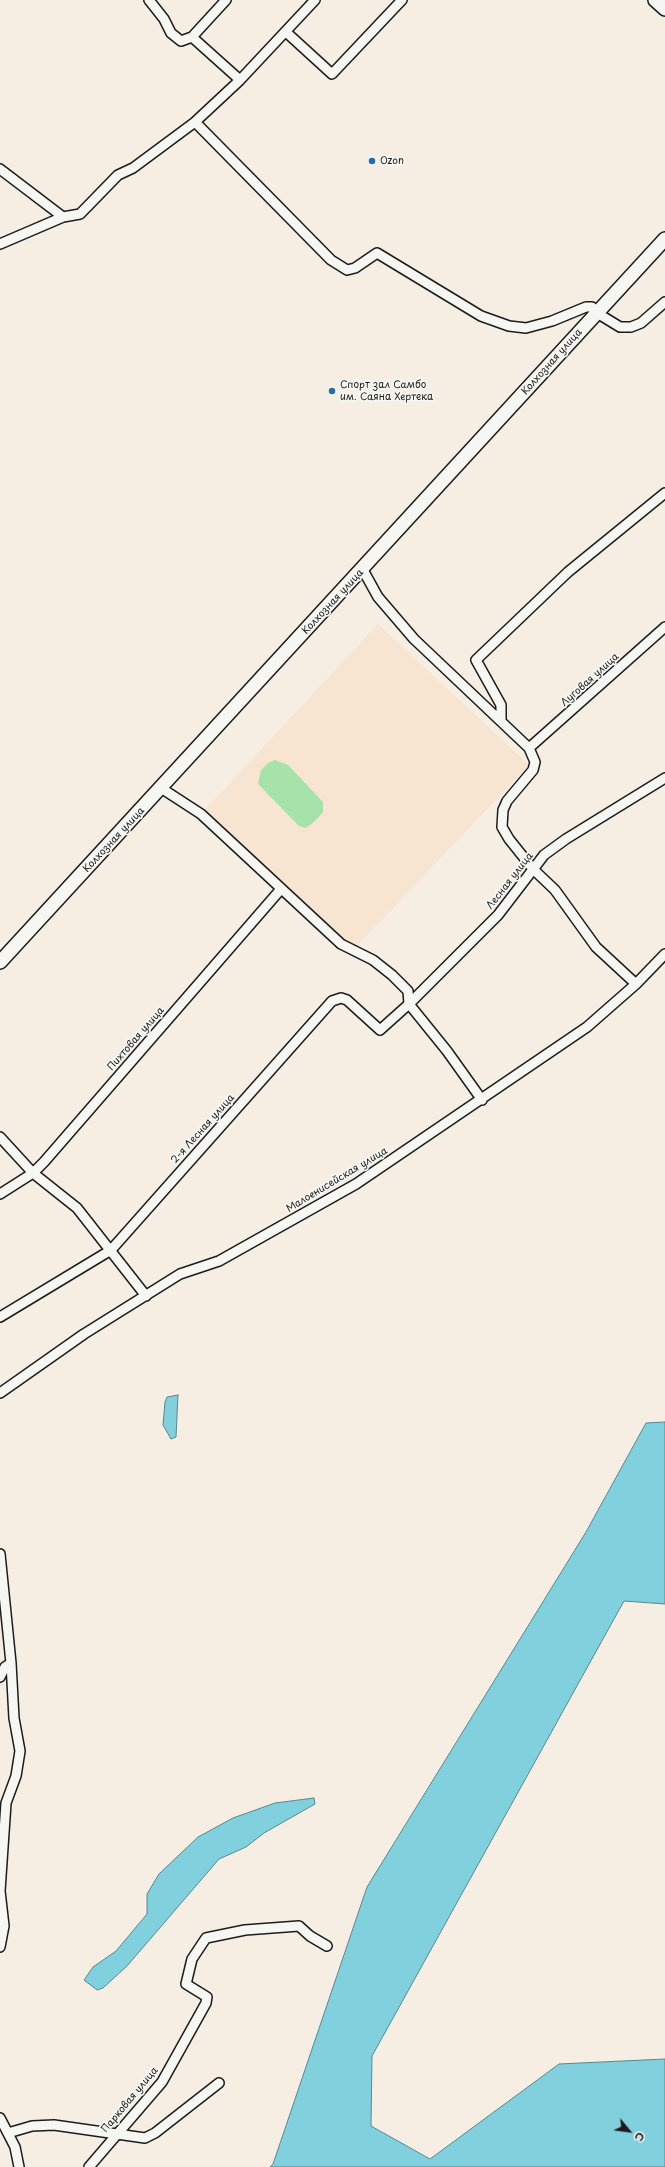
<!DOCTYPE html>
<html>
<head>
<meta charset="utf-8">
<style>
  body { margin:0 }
  #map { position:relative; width:665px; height:2167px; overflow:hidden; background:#f6eee3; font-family:"Playpen Sans",sans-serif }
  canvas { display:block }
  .north { position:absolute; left:609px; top:2111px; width:40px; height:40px; -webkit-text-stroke:3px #f6f6f2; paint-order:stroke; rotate:119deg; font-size:11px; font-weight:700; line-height:16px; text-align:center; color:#1c1c1c }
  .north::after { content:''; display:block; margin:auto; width:14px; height:18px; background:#1c1c1c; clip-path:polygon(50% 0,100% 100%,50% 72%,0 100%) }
</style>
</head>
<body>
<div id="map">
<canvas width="665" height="2167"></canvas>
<div class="north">С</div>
</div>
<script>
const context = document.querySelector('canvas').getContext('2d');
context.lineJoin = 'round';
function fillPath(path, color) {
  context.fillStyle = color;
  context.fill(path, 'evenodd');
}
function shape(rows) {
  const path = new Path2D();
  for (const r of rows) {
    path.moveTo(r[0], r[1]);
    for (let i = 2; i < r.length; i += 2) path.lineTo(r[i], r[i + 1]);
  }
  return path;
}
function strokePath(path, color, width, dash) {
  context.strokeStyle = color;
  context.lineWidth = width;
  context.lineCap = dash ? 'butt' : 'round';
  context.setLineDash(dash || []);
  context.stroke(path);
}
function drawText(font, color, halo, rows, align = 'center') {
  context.font = font + ' "Playpen Sans",sans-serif';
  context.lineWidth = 3.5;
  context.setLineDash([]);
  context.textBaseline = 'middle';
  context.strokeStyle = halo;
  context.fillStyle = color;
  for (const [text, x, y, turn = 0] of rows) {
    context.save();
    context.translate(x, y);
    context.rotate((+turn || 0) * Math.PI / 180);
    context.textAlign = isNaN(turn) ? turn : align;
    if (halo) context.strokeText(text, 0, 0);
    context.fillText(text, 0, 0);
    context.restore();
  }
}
fillPath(shape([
  [378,624,529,765,356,947,338,934,204,811]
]), '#f7e4d1');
fillPath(shape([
  [275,760,288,765,323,802,323,812,315,821,306,828,299,826,258,784,261,770,268,763]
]), '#a5e3ab');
const water = shape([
  [178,1395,176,1437,171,1439,163,1425,165,1402,167,1397,178,1395],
  [665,1422,665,1604,624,1601,372,2056,371,2126,430,2159,559,2064,665,2059,665,2167,270,2167,273,2164,367,1887,586,1532,646,1423,665,1422],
  [314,1798,315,1804,264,1833,246,1847,219,1859,127,1966,103,1988,97,1990,84,1980,93,1967,116,1951,147,1914,147,1894,159,1874,198,1837,233,1818,275,1803,314,1798]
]);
fillPath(water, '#80d0dd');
strokePath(water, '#588890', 1);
const street = shape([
  [149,0,164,19,171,33,181,41,192,37,240,80],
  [286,32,332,74,402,0],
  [192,37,226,0],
  [195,122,331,260,347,270,355,268,377,253,481,316,509,326,526,328,552,321,586,307,592,307,597,313,620,327,631,327,641,323,665,302],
  [0,169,63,217],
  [0,244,63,217,80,214,118,175,133,168,195,122,240,80,315,0],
  [363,570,378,597,414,639,529,748,535,762,533,770,507,801,503,810,502,827,509,839,533,869,555,890,596,947,636,984],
  [501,721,501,705,476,660,568,572,665,493],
  [529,748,665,627],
  [161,788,201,814,341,944,373,960,392,975,408,991,409,1004,447,1051,482,1100],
  [0,1137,33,1173,77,1208,146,1296],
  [0,1194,33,1173,44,1162,281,889],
  [0,1317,111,1250,332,1001,341,998,347,1000,380,1030,409,1004,498,915,544,855,566,839,665,778],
  [0,1393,84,1334,180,1274,219,1261,356,1184,587,1027,636,984,665,954],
  [0,1554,11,1663,14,1718,20,1751,16,1776,6,1803,0,1891,4,1926,0,1947],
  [0,1677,5,1667,11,1663],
  [0,2118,15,2147,19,2167],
  [8,2133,32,2126,54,2125,145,2138,155,2133,219,2083],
  [89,2167,162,2082,206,2003,207,1997,186,1984,192,1959,206,1938,245,1930,299,1926,310,1936,327,1946]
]);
const secondary = shape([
  [655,0,665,9],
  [0,962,665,239]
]);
strokePath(street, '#1c1c1c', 12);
strokePath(secondary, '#1c1c1c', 16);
strokePath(street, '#f6f6f2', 9);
strokePath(secondary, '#f6f6f2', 13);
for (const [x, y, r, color] of [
  [372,161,4,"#1f6fb2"],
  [332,391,4,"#1f6fb2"]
]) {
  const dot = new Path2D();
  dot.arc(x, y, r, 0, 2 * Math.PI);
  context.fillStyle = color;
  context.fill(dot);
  strokePath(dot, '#f6f6f2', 1.5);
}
drawText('10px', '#1c1c1c', '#f6f6f2', [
  ["Ozon",380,161],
  ["Спорт зал Самбо",340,385],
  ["им. Саяна Хертека",340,397]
], 'left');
drawText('10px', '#1c1c1c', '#f6f6f2', [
  ["Колхозная улица",552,362,-48],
  ["Колхозная улица",333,602,-47],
  ["Луговая улица",590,680,-42],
  ["Колхозная улица",114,840,-47],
  ["Лесная улица",510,881,-52],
  ["Пихтовая улица",136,1039,-49],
  ["2-я Лесная улица",203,1129,-48],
  ["Малоенисейская улица",337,1180,-31],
  ["Парковая улица",130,2100,-50]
]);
</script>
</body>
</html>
